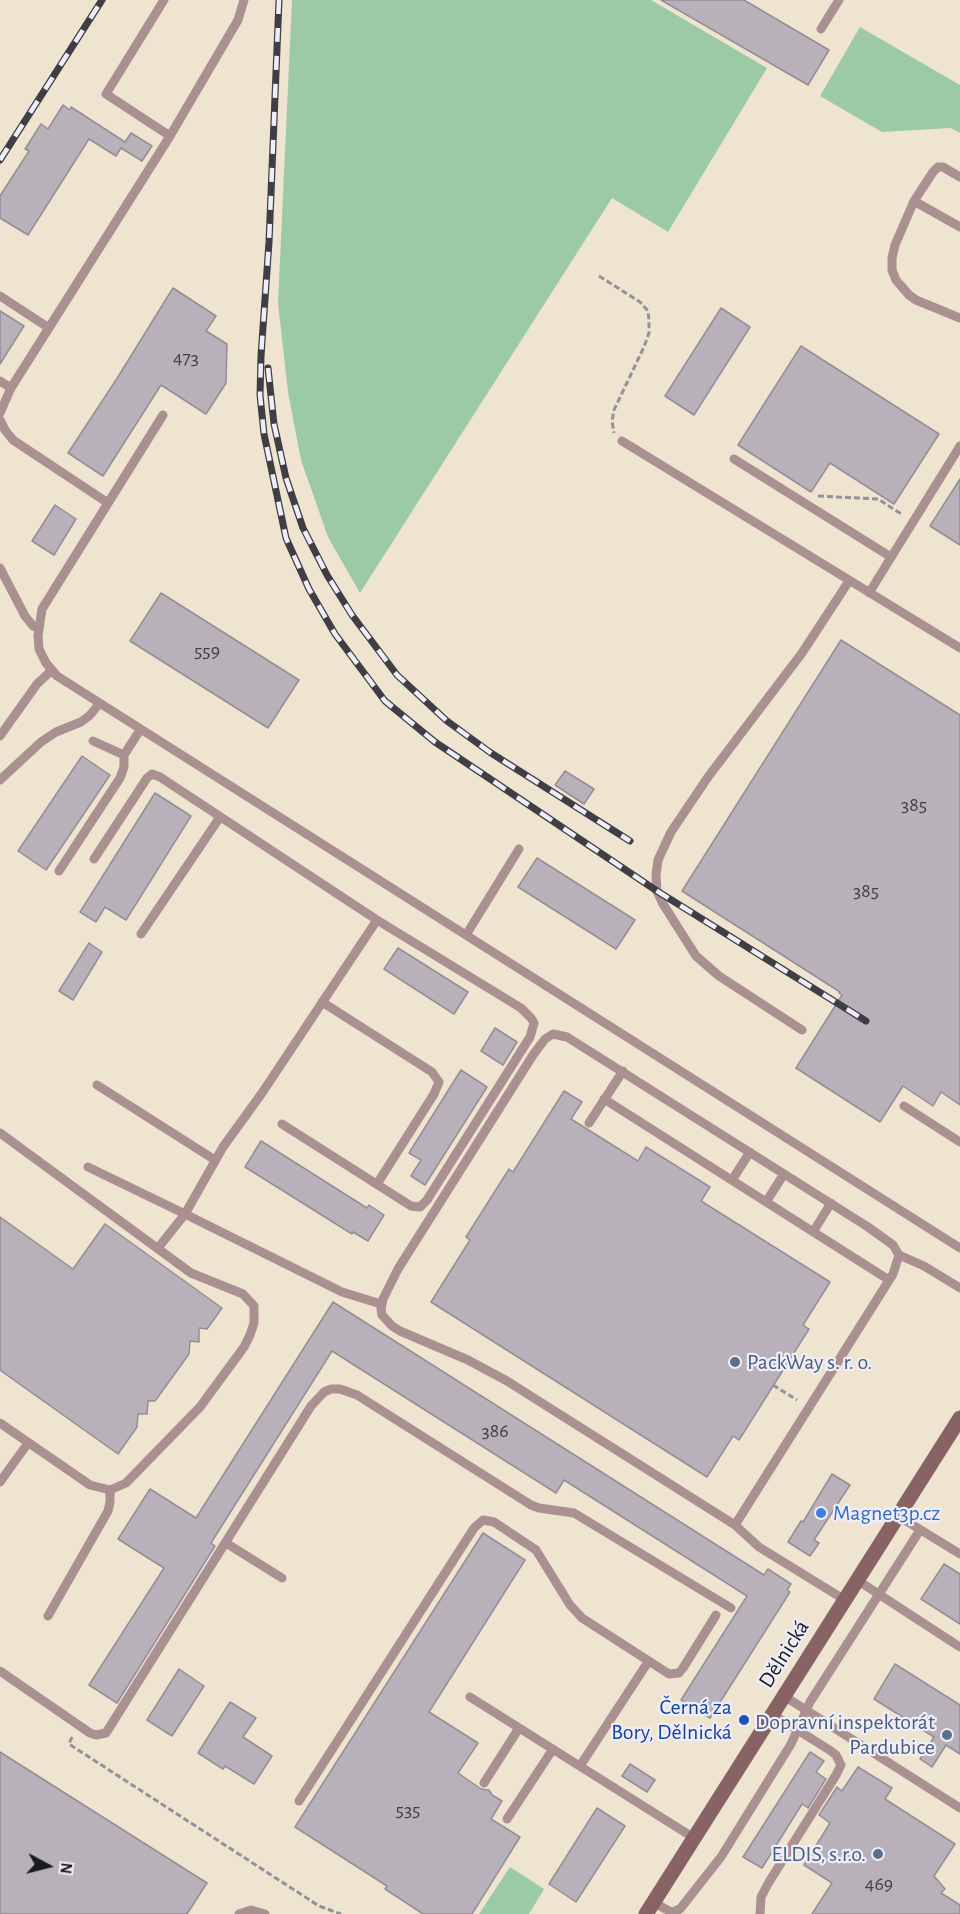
<!DOCTYPE html>
<html>
<head>
<meta charset="utf-8">
<style>
  body { margin:0 }
  #map { position:relative; width:960px; height:1914px; overflow:hidden; background:#eeedfa; font-family:"Alegreya Sans",sans-serif }
  canvas { display:block }
  .north { position:absolute; left:18px; top:1836px; width:60px; height:60px; -webkit-text-stroke:4px #eeedfa; paint-order:stroke; rotate:97deg; font-size:16px; font-weight:700; line-height:24px; text-align:center; color:#1a191e }
  .north::after { content:''; display:block; margin:auto; width:21px; height:27px; background:#1a191e; clip-path:polygon(50% 0,100% 100%,50% 72%,0 100%) }
</style>
</head>
<body>
<div id="map">
<canvas width="960" height="1914"></canvas>
<div class="north">N</div>
</div>
<script>
const context = document.querySelector('canvas').getContext('2d');
context.lineJoin = 'round';
function fillPath(path, color) {
  context.fillStyle = color;
  context.fill(path, 'evenodd');
}
function shape(rows) {
  const path = new Path2D();
  for (const r of rows) {
    path.moveTo(r[0], r[1]);
    for (let i = 2; i < r.length; i += 2) path.lineTo(r[i], r[i + 1]);
  }
  return path;
}
function strokePath(path, color, width, dash) {
  context.strokeStyle = color;
  context.lineWidth = width;
  context.lineCap = dash ? 'butt' : 'round';
  context.setLineDash(dash || []);
  context.stroke(path);
}
function drawText(font, color, halo, rows, align = 'center') {
  context.font = font + ' "Alegreya Sans",sans-serif';
  context.lineWidth = 4.5;
  context.setLineDash([]);
  context.textBaseline = 'middle';
  context.strokeStyle = halo;
  context.fillStyle = color;
  for (const [text, x, y, turn = 0] of rows) {
    context.save();
    context.translate(x, y);
    context.rotate((+turn || 0) * Math.PI / 180);
    context.textAlign = isNaN(turn) ? turn : align;
    if (halo) context.strokeText(text, 0, 0);
    context.fillText(text, 0, 0);
    context.restore();
  }
}
fillPath(shape([
  [0,0,960,0,960,1914,0,1914]
]), '#efe4cf');
fillPath(shape([
  [510,1867,544,1889,529,1914,479,1914]
]), '#9cc9a7');
fillPath(shape([
  [292,0,651,0,767,68,668,232,612,198,360,593,328,537,301,460,288,392,278,303],
  [860,27,960,85,960,133,951,128,882,132,820,96]
]), '#9ccaa7');
const building = shape([
  [661,0,744,0,829,50,808,85,661,0],
  [63,105,70,110,71,107,125,142,131,133,152,146,142,161,121,148,116,156,89,139,28,235,0,218,0,196,29,151,25,149,41,124,48,129,63,105],
  [173,288,216,316,206,331,227,344,226,383,206,414,161,385,103,476,68,453,116,380,173,288],
  [721,308,750,327,694,415,665,396,721,308],
  [0,311,24,326,0,364,0,311],
  [801,346,939,434,894,504,830,463,811,492,738,445,801,346],
  [960,479,960,545,930,526,960,479],
  [55,505,76,519,54,555,32,541,55,505],
  [161,593,299,680,268,728,130,641,161,593],
  [841,640,960,715,960,1105,941,1092,933,1106,903,1086,880,1122,796,1068,842,995,839,993,840,992,682,891,841,640],
  [82,756,110,775,46,870,18,851,82,756],
  [565,771,594,789,584,804,555,785,565,771],
  [155,793,191,816,126,920,105,907,96,922,80,912,155,793],
  [537,858,635,920,616,949,518,887,537,858],
  [89,943,102,952,73,1000,59,991,89,943],
  [398,948,468,992,454,1014,384,969,398,948],
  [495,1028,517,1042,503,1065,481,1051,495,1028],
  [461,1070,487,1087,425,1185,411,1176,421,1160,409,1153,461,1070],
  [564,1091,582,1102,571,1119,638,1161,646,1147,710,1187,701,1201,830,1282,803,1325,809,1329,739,1440,733,1436,707,1477,431,1302,470,1240,466,1237,509,1169,513,1172,564,1091],
  [261,1141,367,1208,369,1205,384,1215,368,1241,353,1232,352,1234,245,1167,261,1141],
  [0,1217,73,1269,105,1224,222,1308,207,1329,199,1328,199,1342,190,1341,189,1354,155,1401,148,1401,147,1414,138,1414,137,1427,118,1454,0,1370,0,1217],
  [333,1302,764,1575,768,1569,791,1584,787,1590,790,1592,710,1718,681,1700,747,1596,564,1480,556,1493,332,1351,211,1543,215,1546,117,1703,89,1685,164,1568,118,1539,150,1489,196,1518,333,1302],
  [832,1474,850,1485,814,1540,819,1543,810,1556,788,1542,801,1521,803,1522,832,1474],
  [483,1533,525,1560,429,1712,478,1743,458,1773,481,1789,489,1790,492,1795,502,1801,491,1819,520,1837,472,1914,423,1914,385,1889,387,1886,295,1827,483,1533],
  [944,1564,960,1574,960,1624,921,1599,944,1564],
  [895,1664,960,1705,960,1754,946,1745,932,1767,920,1759,934,1737,874,1699,895,1664],
  [179,1669,204,1686,172,1736,147,1720,179,1669],
  [230,1702,256,1718,243,1737,272,1756,254,1784,225,1766,223,1769,198,1753,230,1702],
  [0,1752,207,1883,187,1914,0,1914,0,1752],
  [810,1752,824,1761,816,1772,826,1779,808,1808,802,1804,762,1868,743,1857,810,1752],
  [630,1764,655,1780,647,1792,622,1776,630,1764],
  [858,1767,892,1788,885,1799,955,1844,934,1876,945,1889,941,1893,960,1905,960,1914,812,1914,832,1883,804,1865,830,1823,819,1815,837,1787,842,1791,858,1767],
  [597,1808,625,1826,576,1902,549,1884,597,1808]
]);
fillPath(building, '#b9b1ba');
strokePath(building, '#958d96', 1.5);
strokePath(shape([
  [599,276,640,302,648,311,649,320,649,333,644,347,614,410,612,421,614,433],
  [818,496,878,499,903,515],
  [773,1385,797,1400],
  [72,1737,69,1744,319,1906,341,1914]
]), '#93929c', 3, [6, 3]);
strokePath(shape([
  [164,0,106,94,170,136],
  [821,29,839,0],
  [914,201,933,172,938,167,943,167,960,177],
  [960,227,914,201,895,245,892,258,892,270,896,280,909,295,916,300,960,318],
  [0,296,49,328],
  [0,381,11,388],
  [0,413,11,388,170,136,238,20,244,0],
  [163,415,42,609,38,636,39,649,46,663,57,676,960,1248],
  [0,420,5,430,13,440,108,503],
  [622,441,960,648],
  [734,459,891,557],
  [0,568,25,616,33,626,38,628],
  [869,593,960,446],
  [0,736,37,684,52,670],
  [124,755,140,730],
  [0,780,41,742,56,732,81,722,90,715,99,704],
  [94,859,147,778,152,774,160,777,377,920],
  [59,871,120,778,124,767,124,755,93,741],
  [141,934,220,817],
  [466,935,519,849],
  [322,1002,432,1072,439,1082,434,1094,377,1184],
  [802,1030,719,976,696,956,663,904,657,891,656,875,658,860,671,832,708,777,802,653,849,581],
  [97,1085,215,1160],
  [604,1099,889,1280],
  [904,1106,960,1142],
  [589,1123,623,1071],
  [0,1133,191,1273,243,1294,254,1306,254,1323,250,1335,244,1347,200,1407,126,1483,110,1490,110,1502,108,1511,48,1616],
  [88,1167,185,1214,223,1147,262,1093,377,920,521,1008,531,1018,534,1023,530,1037,427,1200,420,1207,411,1206,282,1124],
  [732,1180,750,1152],
  [766,1202,784,1174],
  [813,1232,831,1203],
  [158,1248,185,1214,342,1292,381,1304],
  [899,1255,924,1266,960,1288],
  [0,1423,90,1485,110,1490],
  [0,1482,28,1443],
  [898,1516,960,1554],
  [735,1525,893,1274,899,1255,893,1245,868,1227,567,1037,553,1034,545,1039,533,1055,398,1269,383,1299,381,1309,382,1315,392,1326,400,1331,468,1360,507,1381,735,1525,759,1547,845,1600],
  [226,1543,282,1578],
  [857,1580,960,1647],
  [0,1671,90,1733,96,1735,106,1733,311,1406,324,1392,331,1389,340,1389,357,1395,531,1505,539,1508,574,1513,731,1608],
  [784,1696,960,1808],
  [470,1697,694,1838],
  [580,1766,648,1662],
  [484,1783,519,1728],
  [299,1801,474,1528,483,1520,494,1522,536,1550,570,1605,582,1618,669,1674,679,1673,683,1668,716,1615],
  [507,1819,553,1749],
  [653,1902,669,1911,673,1912,680,1909,721,1857,791,1744,810,1702,920,1530],
  [239,1914,251,1910,265,1914],
  [760,1914,761,1897,769,1882,836,1775,841,1765,836,1755,831,1751,772,1714]
]), '#aa9091', 9);
strokePath(shape([
  [646,1914,960,1418]
]), '#876365', 15);
const rail = shape([
  [279,0,269,242,261,356,260,395,264,434,286,538,309,589,335,634,385,701,435,742,657,891,866,1021],
  [0,160,102,0],
  [268,368,274,424,286,478,303,528,327,575,352,615,397,675,447,721,491,753,630,841]
]);
strokePath(rail, '#3f3e45', 7);
strokePath(rail, '#eeedfa', 4.5, [14]);
for (const [x, y, r, color] of [
  [735,1362,6,"#5c6f8a"],
  [821,1513,6,"#3f7fe0"],
  [744,1720,6,"#1a4fb4"],
  [947,1735,6,"#5c6f8a"],
  [878,1854,6,"#5c6f8a"]
]) {
  const dot = new Path2D();
  dot.arc(x, y, r, 0, 2 * Math.PI);
  context.fillStyle = color;
  context.fill(dot);
  strokePath(dot, '#eeedfa', 2);
}
drawText('20px', '#423f45', null, [
  ["473",186,358],
  ["559",207,651],
  ["385",914,805],
  ["385",866,891],
  ["386",495,1431],
  ["535",408,1810],
  ["469",879,1884]
]);
drawText('22px', '#4e5e75', '#eeedfa', [
  ["PackWay s. r. o.",747,1362,"left"],
  ["Dopravní inspektorát",935,1722],
  ["Pardubice",935,1747],
  ["ELDIS, s.r.o.",866,1854]
], 'right');
drawText('22px', '#366cbe', '#eeedfa', [
  ["Magnet3p.cz",833,1513]
], 'left');
drawText('22px', '#1a191e', '#eeedfa', [
  ["Dělnická",784,1654,-58]
]);
drawText('22px', '#164399', '#eeedfa', [
  ["Černá za",732,1707],
  ["Bory, Dělnická",732,1732]
], 'right');
</script>
</body>
</html>
